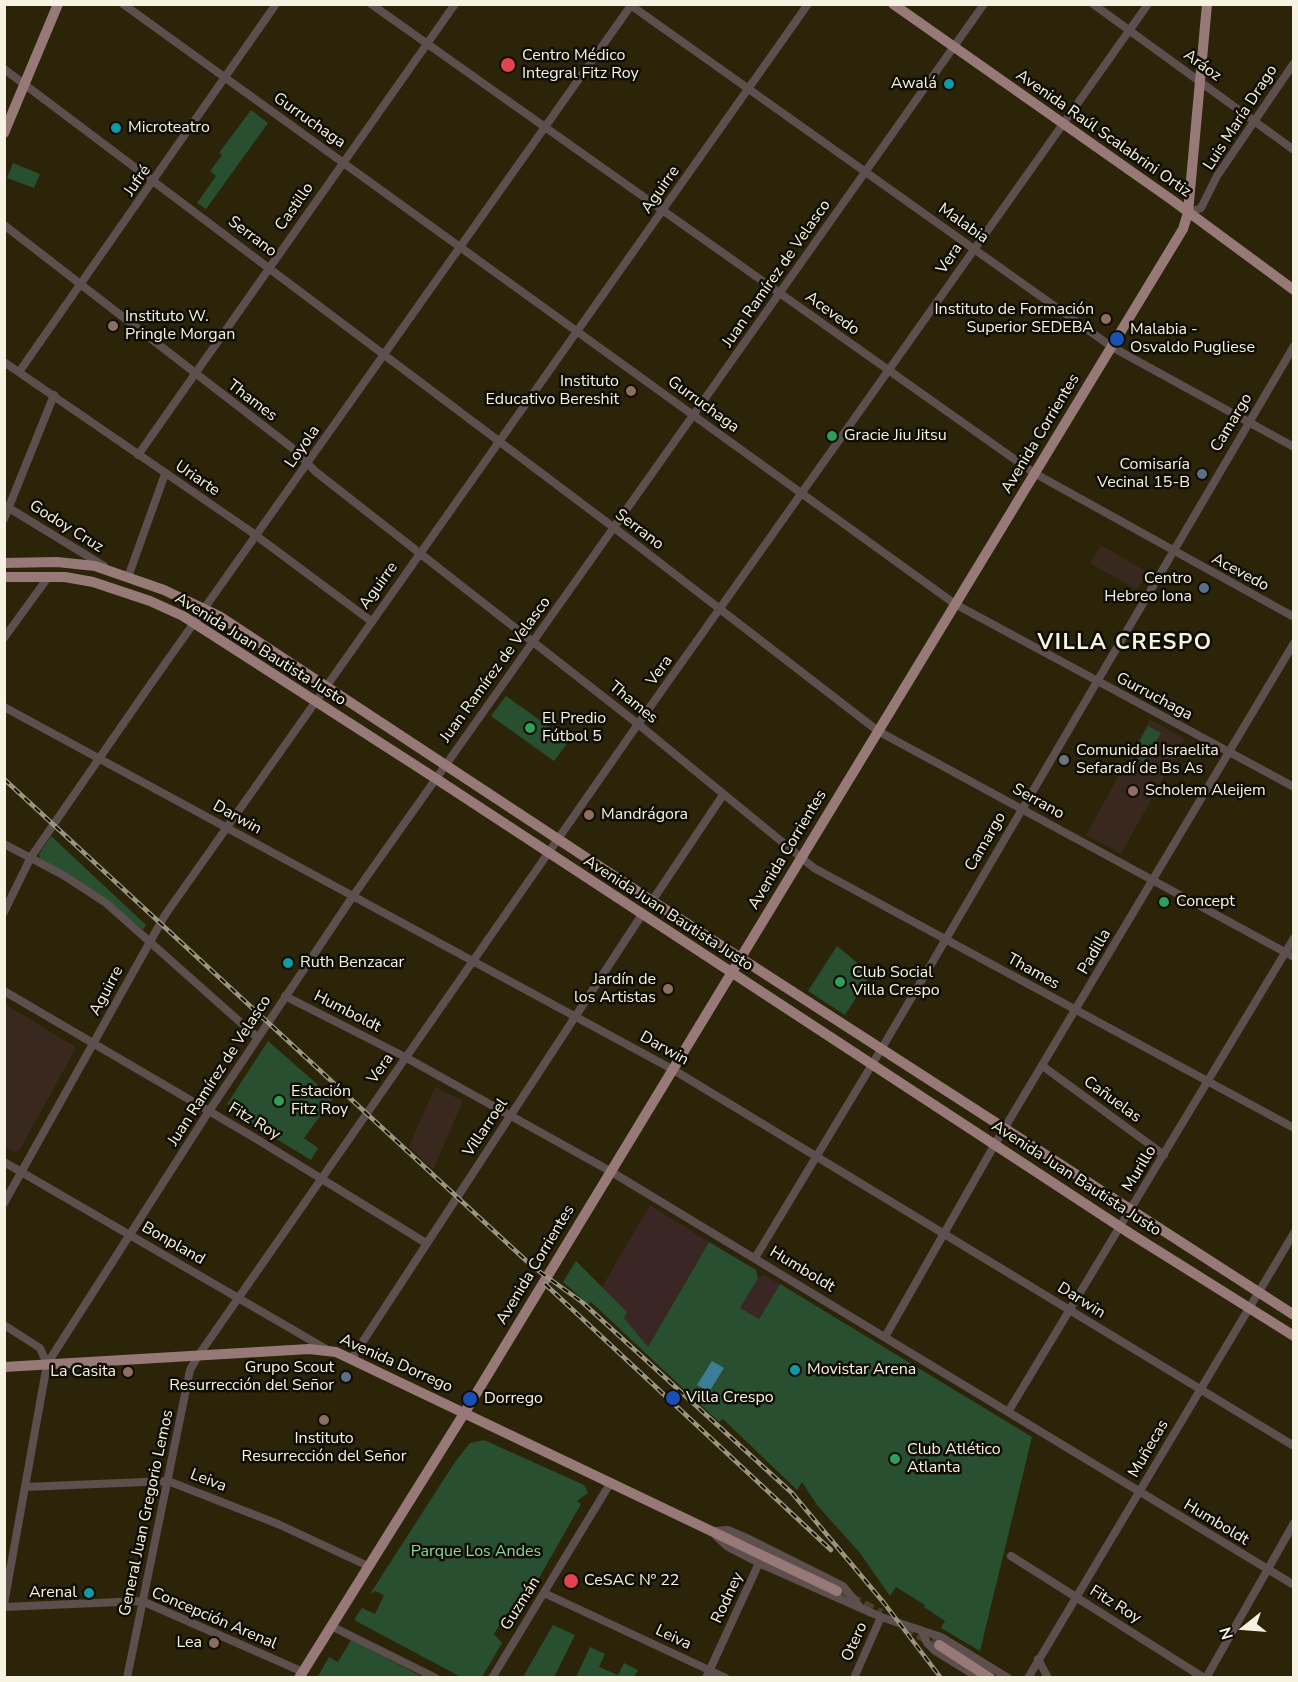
<!DOCTYPE html>
<html>
<head>
<meta charset="utf-8">
<style>
  body { margin:0 }
  #map { position:relative; width:1298px; height:1682px; overflow:hidden; background:#2b2408; font-family:"Nunito Sans",sans-serif }
  canvas { display:block }
  .frame { position:absolute; inset:0; border:6px solid #f7f3e2; pointer-events:none }
  .north { position:absolute; left:1214px; top:1598px; width:60px; height:60px; -webkit-text-stroke:4px #100e04; paint-order:stroke; rotate:253deg; font-size:16px; font-weight:700; line-height:24px; text-align:center; color:#f7f3e2 }
  .north::after { content:''; display:block; margin:auto; width:21px; height:27px; background:#f7f3e2; clip-path:polygon(50% 0,100% 100%,50% 72%,0 100%) }
</style>
</head>
<body>
<div id="map">
<canvas width="1298" height="1682"></canvas>
<div class="frame"></div>
<div class="north">N</div>
</div>
<script>
const context = document.querySelector('canvas').getContext('2d');
context.lineJoin = 'round';
function fillPath(path, color) {
  context.fillStyle = color;
  context.fill(path, 'evenodd');
}
function shape(rows) {
  const path = new Path2D();
  for (const r of rows) {
    path.moveTo(r[0], r[1]);
    for (let i = 2; i < r.length; i += 2) path.lineTo(r[i], r[i + 1]);
  }
  return path;
}
function strokePath(path, color, width, dash) {
  context.strokeStyle = color;
  context.lineWidth = width;
  context.lineCap = dash ? 'butt' : 'round';
  context.setLineDash(dash || []);
  context.stroke(path);
}
function drawText(font, color, halo, rows, align = 'center') {
  context.font = font + ' "Nunito Sans",sans-serif';
  context.lineWidth = 5;
  context.setLineDash([]);
  context.textBaseline = 'middle';
  context.strokeStyle = halo;
  context.fillStyle = color;
  for (const [text, x, y, turn = 0] of rows) {
    context.save();
    context.translate(x, y);
    context.rotate((+turn || 0) * Math.PI / 180);
    context.textAlign = isNaN(turn) ? turn : align;
    if (halo) context.strokeText(text, 0, 0);
    context.fillText(text, 0, 0);
    context.restore();
  }
}
fillPath(shape([
  [650,1205,709,1242,648,1347,623,1318,627,1312,602,1287],
  [764,1275,780,1284,758,1320,739,1308,758,1278]
]), '#3a2625');
fillPath(shape([
  [1101,545,1147,572,1137,590,1090,563],
  [1150,719,1185,739,1121,854,1086,835],
  [5,1004,74,1046,75,1050,19,1151,14,1152,5,1146],
  [435,1087,463,1101,433,1170,409,1146]
]), '#38281e');
fillPath(shape([
  [251,110,268,123,206,209,197,203,216,176,210,171,222,155,219,153],
  [13,163,40,174,34,188,7,178],
  [506,696,569,741,554,761,491,716],
  [1148,726,1161,733,1144,762,1132,755],
  [51,836,146,925,143,930,108,901,40,860,39,854],
  [837,946,871,974,845,1015,808,991],
  [268,1041,333,1098,304,1138,318,1148,311,1160,240,1117,242,1113,227,1104],
  [709,1242,756,1270,758,1278,740,1308,759,1319,780,1284,1032,1437,980,1651,941,1628,945,1621,924,1607,925,1605,896,1587,890,1596,860,1553,817,1505,802,1482,797,1490,723,1419,719,1422,591,1302,588,1304,563,1282,576,1261,627,1312,624,1318,648,1347],
  [484,1440,584,1485,588,1493,577,1501,581,1504,515,1620,507,1613,494,1634,502,1643,482,1677,461,1677,354,1620,362,1608,375,1614,384,1595,375,1591,370,1594,455,1462,470,1443],
  [553,1625,575,1635,554,1677,523,1677],
  [351,1640,423,1677,317,1678,329,1657,338,1662],
  [590,1647,605,1654,599,1667,618,1675,624,1663,638,1670,634,1677,576,1677]
]), '#294f31');
fillPath(shape([
  [712,1361,724,1368,709,1392,697,1385]
]), '#3c7e97');
strokePath(shape([
  [837,1591,881,1614],
  [905,1627,939,1645]
]), '#4a4329', 10, [10, 5]);
strokePath(shape([
  [123,4,955,604,1294,787],
  [371,4,1034,473,1294,617],
  [629,4,1112,347,1294,447],
  [1093,4,1294,150],
  [4,69,633,542,878,731,1294,957],
  [1188,213,1201,208,1217,176,1294,63],
  [4,225,291,447,316,472,638,724,814,868,1294,1128],
  [4,362,250,531,371,621],
  [19,372,276,4],
  [138,455,455,4],
  [4,505,104,566],
  [4,519,54,395],
  [128,577,165,474],
  [4,638,49,576],
  [4,707,672,1069,1294,1446],
  [4,844,63,875,106,903,258,1038],
  [652,901,723,795],
  [4,912,31,857,150,685,632,4],
  [4,991,255,1138,426,1243],
  [285,996,405,1057,610,1171,1294,1585],
  [1044,1067,1164,1155],
  [4,1162,326,1349],
  [4,1203,165,915,808,4],
  [755,1258,882,1048,1294,346],
  [4,1325,40,1348,47,1364],
  [885,1337,995,1144,1294,643],
  [352,1358,643,913],
  [1008,1412,1294,938],
  [25,1487,168,1481,278,1524,368,1566],
  [715,1531,728,1530,749,1539,843,1586,860,1607],
  [716,1536,728,1547,759,1563,881,1617,941,1637,1008,1678],
  [1011,1556,1204,1678],
  [544,1593,726,1678],
  [4,1604,47,1364,209,1111,353,896,984,4],
  [4,1607,142,1601,303,1672],
  [331,1626,436,1678],
  [923,1633,927,1643,934,1650,979,1678],
  [1038,1659,1048,1678],
  [127,1678,190,1370,198,1356,638,724,1148,4],
  [492,1678,611,1482],
  [706,1678,759,1563],
  [854,1678,881,1617],
  [1028,1678,1294,1233],
  [1206,1678,1294,1523]
]), '#5e4f4f', 8);
strokePath(shape([
  [893,4,1172,200,1294,290],
  [4,133,58,4],
  [4,563,57,562,95,566,164,590,219,616,652,901,1294,1315],
  [4,577,65,577,93,582,150,601,183,616,435,778,1131,1234,1294,1336],
  [4,1367,309,1349,336,1352,837,1591],
  [939,1645,990,1678],
  [299,1678,465,1412,1183,229,1188,213,1207,4]
]), '#977978', 10);
const rail = shape([
  [4,779,533,1267,582,1302,792,1493,884,1603,941,1678],
  [545,1284,831,1550]
]);
strokePath(rail, '#9a957f', 4.5);
strokePath(rail, '#100e04', 2, [7]);
for (const [x, y, r, color] of [
  [508,65,8,"#e0444e"],
  [949,84,6,"#0f9aa8"],
  [116,128,6,"#0f9aa8"],
  [1106,319,6,"#8d6e63"],
  [113,326,6,"#8d6e63"],
  [1117,339,8,"#1a4fb4"],
  [631,391,6,"#8d6e63"],
  [832,436,6,"#2e9e5b"],
  [1202,474,6,"#5c6f8a"],
  [1204,588,6,"#5c6f8a"],
  [530,728,6,"#2e9e5b"],
  [1064,760,6,"#6b7280"],
  [1133,791,6,"#8d6e63"],
  [589,815,6,"#8d6e63"],
  [1164,902,6,"#2e9e5b"],
  [288,963,6,"#0f9aa8"],
  [840,982,6,"#2e9e5b"],
  [668,989,6,"#8d6e63"],
  [279,1101,6,"#2e9e5b"],
  [795,1370,6,"#0f9aa8"],
  [128,1372,6,"#8d6e63"],
  [346,1377,6,"#5c6f8a"],
  [673,1398,8,"#1a4fb4"],
  [470,1399,8,"#1a4fb4"],
  [324,1420,6,"#8d6e63"],
  [895,1459,6,"#2e9e5b"],
  [571,1581,8,"#e0444e"],
  [89,1593,6,"#0f9aa8"],
  [214,1643,6,"#8d6e63"]
]) {
  const dot = new Path2D();
  dot.arc(x, y, r, 0, 2 * Math.PI);
  context.fillStyle = color;
  context.fill(dot);
  strokePath(dot, '#100e04', 2);
}
drawText('16px', '#f7f3e2', '#100e04', [
  ["Centro Médico",522,56],
  ["Integral Fitz Roy",522,74],
  ["Awalá",937,84,"right"],
  ["Microteatro",128,128],
  ["Instituto de Formación",1094,310,"right"],
  ["Superior SEDEBA",1094,328,"right"],
  ["Instituto W.",125,317],
  ["Pringle Morgan",125,335],
  ["Malabia -",1130,330],
  ["Osvaldo Pugliese",1130,348],
  ["Instituto",619,382,"right"],
  ["Educativo Bereshit",619,400,"right"],
  ["Gracie Jiu Jitsu",844,436],
  ["Comisaría",1190,465,"right"],
  ["Vecinal 15-B",1190,483,"right"],
  ["Centro",1192,579,"right"],
  ["Hebreo Iona",1192,597,"right"],
  ["El Predio",542,719],
  ["Fútbol 5",542,737],
  ["Comunidad Israelita",1076,751],
  ["Sefaradí de Bs As",1076,769],
  ["Scholem Aleijem",1145,791],
  ["Mandrágora",601,815],
  ["Concept",1176,902],
  ["Ruth Benzacar",300,963],
  ["Club Social",852,973],
  ["Villa Crespo",852,991],
  ["Jardín de",656,980,"right"],
  ["los Artistas",656,998,"right"],
  ["Estación",291,1092],
  ["Fitz Roy",291,1110],
  ["Grupo Scout",334,1368,"right"],
  ["Resurrección del Señor",334,1386,"right"],
  ["Movistar Arena",807,1370],
  ["La Casita",116,1372,"right"],
  ["Villa Crespo",686,1398],
  ["Dorrego",484,1399],
  ["Instituto",324,1439,"center"],
  ["Resurrección del Señor",324,1457,"center"],
  ["Club Atlético",907,1450],
  ["Atlanta",907,1468],
  ["CeSAC Nº 22",584,1581],
  ["Arenal",77,1593,"right"],
  ["Lea",202,1643,"right"]
], 'left');
drawText('16px', '#f7f3e2', '#100e04', [
  ["Aráoz",1202,66,36],
  ["Luis María Drago",1241,118,-57],
  ["Gurruchaga",309,121,35],
  ["Avenida Raúl Scalabrini Ortiz",1103,134,35],
  ["Jufré",138,181,-55],
  ["Aguirre",661,190,-55],
  ["Castillo",295,207,-55],
  ["Malabia",963,224,35],
  ["Serrano",252,237,37],
  ["Vera",950,259,-56],
  ["Juan Ramírez de Velasco",777,274,-55],
  ["Acevedo",832,314,36],
  ["Thames",252,401,37],
  ["Gurruchaga",703,405,36],
  ["Camargo",1232,423,-59],
  ["Avenida Corrientes",1041,434,-59],
  ["Loyola",303,447,-55],
  ["Uriarte",197,479,34],
  ["Godoy Cruz",66,527,32],
  ["Serrano",639,530,37],
  ["Acevedo",1240,573,28],
  ["Aguirre",379,586,-54],
  ["Avenida Juan Bautista Justo",260,650,32],
  ["Juan Ramírez de Velasco",496,670,-54],
  ["Vera",660,671,-55],
  ["Gurruchaga",1154,697,28],
  ["Thames",633,703,39],
  ["Serrano",1038,802,29],
  ["Darwin",237,818,29],
  ["Camargo",986,842,-60],
  ["Avenida Corrientes",788,850,-59],
  ["Avenida Juan Bautista Justo",668,914,33],
  ["Padilla",1095,952,-60],
  ["Thames",1033,972,29],
  ["Aguirre",107,991,-62],
  ["Humboldt",347,1012,27],
  ["Darwin",664,1049,29],
  ["Vera",381,1069,-55],
  ["Juan Ramírez de Velasco",220,1071,-57],
  ["Cañuelas",1112,1100,36],
  ["Fitz Roy",254,1122,31],
  ["Villarroel",486,1128,-56],
  ["Murillo",1140,1169,-59],
  ["Avenida Juan Bautista Justo",1076,1179,33],
  ["Bonpland",173,1244,30],
  ["Avenida Corrientes",536,1265,-59],
  ["Humboldt",802,1270,31],
  ["Darwin",1081,1301,32],
  ["Avenida Dorrego",396,1364,24],
  ["Muñecas",1149,1449,-60],
  ["Leiva",208,1481,21],
  ["General Juan Gregorio Lemos",147,1513,-78],
  ["Humboldt",1216,1523,31],
  ["Rodney",728,1598,-65],
  ["Guzmán",521,1604,-58],
  ["Fitz Roy",1115,1605,32],
  ["Concepción Arenal",214,1619,23],
  ["Leiva",673,1638,25],
  ["Otero",855,1642,-66]
]);
drawText('16px', '#8ed59c', '#100e04', [
  ["Parque Los Andes",476,1552]
]);
context.letterSpacing = '1.5px';
drawText('bold 22px', '#f7f3e2', '#100e04', [
  ["VILLA CRESPO",1125,644]
]);
context.letterSpacing = '0px';
</script>
</body>
</html>
